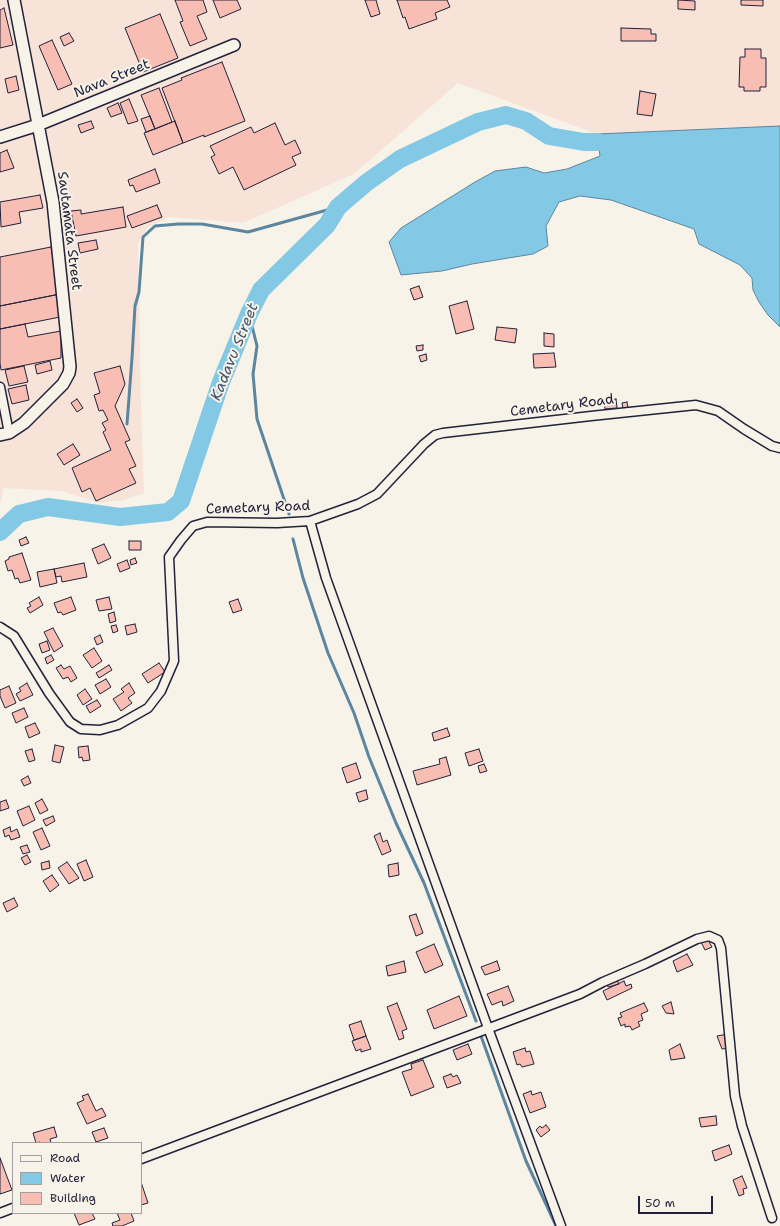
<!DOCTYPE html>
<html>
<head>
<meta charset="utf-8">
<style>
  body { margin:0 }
  #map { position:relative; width:780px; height:1226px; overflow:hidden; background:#f7f3e8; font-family:"Shantell Sans",sans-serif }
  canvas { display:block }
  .legend { position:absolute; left:12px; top:1142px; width:130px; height:72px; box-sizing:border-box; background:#f7f3e8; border:1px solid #a29fa3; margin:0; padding:5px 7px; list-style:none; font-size:12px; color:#22223b }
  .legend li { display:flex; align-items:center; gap:8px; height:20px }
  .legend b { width:20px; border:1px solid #a29fa3 }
  .scale { position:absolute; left:638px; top:1196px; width:75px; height:18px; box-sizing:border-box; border:2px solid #22223b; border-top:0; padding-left:5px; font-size:12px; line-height:14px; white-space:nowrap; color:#22223b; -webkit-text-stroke:3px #f7f3e8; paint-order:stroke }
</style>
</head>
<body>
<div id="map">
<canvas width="780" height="1226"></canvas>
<ul class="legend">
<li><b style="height:5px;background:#f7f3e8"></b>Road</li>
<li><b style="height:11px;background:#83c8e4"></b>Water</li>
<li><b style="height:11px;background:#f8bdb3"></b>Building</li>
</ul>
<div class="scale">50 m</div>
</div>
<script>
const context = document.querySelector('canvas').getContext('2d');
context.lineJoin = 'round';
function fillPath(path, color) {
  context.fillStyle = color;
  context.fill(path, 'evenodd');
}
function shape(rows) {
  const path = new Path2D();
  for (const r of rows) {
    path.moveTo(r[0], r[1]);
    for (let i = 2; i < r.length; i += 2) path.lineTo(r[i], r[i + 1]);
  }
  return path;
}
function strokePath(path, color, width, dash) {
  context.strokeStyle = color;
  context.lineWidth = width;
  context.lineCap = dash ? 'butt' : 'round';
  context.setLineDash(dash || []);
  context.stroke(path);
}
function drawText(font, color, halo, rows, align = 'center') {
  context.font = font + ' "Shantell Sans",sans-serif';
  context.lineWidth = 4;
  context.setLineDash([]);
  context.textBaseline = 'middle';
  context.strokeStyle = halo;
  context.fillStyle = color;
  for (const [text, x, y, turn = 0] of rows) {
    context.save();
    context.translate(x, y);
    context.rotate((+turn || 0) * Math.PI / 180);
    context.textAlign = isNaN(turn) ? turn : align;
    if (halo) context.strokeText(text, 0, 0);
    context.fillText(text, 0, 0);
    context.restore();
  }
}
fillPath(shape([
  [0,0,780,0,780,126,597,134,458,83,354,174,243,223,169,217,147,228,138,244,141,408,144,493,123,500,99,503,61,491,4,488,0,504]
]), '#f7e3d8');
const water = shape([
  [780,126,780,327,768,315,759,302,753,290,752,278,740,265,699,244,694,229,611,200,580,196,559,202,546,226,548,246,533,254,472,264,442,271,401,275,389,242,401,228,475,182,495,171,526,167,544,173,567,169,600,156,597,134,780,126]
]);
fillPath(water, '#83c8e4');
strokePath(water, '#5c86a0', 1);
strokePath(shape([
  [249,314,257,346,253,374,257,419,289,514],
  [127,424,132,358,135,306,139,292,143,237,155,226,178,224,202,224,248,232,338,207],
  [293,539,303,578,328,653,354,713,369,757,396,823,424,883,476,1021],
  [481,1036,526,1161,556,1226]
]), '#5c86a0', 3);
strokePath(shape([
  [0,532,19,514,48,507,120,517,168,512,181,501,221,382,249,314,261,290,327,225,338,207,366,183,400,159,478,122,506,115,526,121,549,136,584,142,598,142]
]), '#83c8e4', 18);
const building = shape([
  [175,0,203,0,207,12,197,16,207,39,190,46,180,22,183,21,175,0],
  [213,0,237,0,241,9,220,18,213,0],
  [365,0,376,0,380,14,371,17,365,0],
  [397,0,447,0,450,7,435,13,437,19,409,29,405,17,403,18,397,0],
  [678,0,695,1,695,10,678,9,678,0],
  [741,0,763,0,763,6,741,5,741,0],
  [4,8,13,45,0,48,0,10,4,8],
  [160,14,178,58,143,72,125,28,160,14],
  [621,28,651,29,651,34,656,34,656,41,621,41,621,28],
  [69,33,74,41,64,46,60,37,69,33],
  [52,40,72,84,58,90,39,46,52,40],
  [745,49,761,49,761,58,766,58,766,87,760,87,760,91,744,91,744,87,739,87,740,57,745,57,745,49],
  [222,62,245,121,204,137,204,135,183,143,162,88,182,80,181,78,222,62],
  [16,76,19,90,8,93,5,79,16,76],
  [159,88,172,122,155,129,141,95,159,88],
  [640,91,656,94,652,116,637,114,640,91],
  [129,99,138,121,128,124,120,103,129,99],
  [118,103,122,113,111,117,107,108,118,103],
  [150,116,155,129,146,132,141,119,150,116],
  [91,121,94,128,81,133,78,125,91,121],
  [175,121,183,143,153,155,144,133,175,121],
  [275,123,285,145,295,140,301,153,292,157,296,165,244,190,233,167,219,174,211,157,215,155,210,146,251,127,254,133,275,123],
  [7,150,14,168,0,172,0,153,7,150],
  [155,169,160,183,136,192,133,185,130,186,128,180,155,169],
  [40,195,43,208,19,212,21,223,1,227,0,202,40,195],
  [157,205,162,217,132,228,127,216,157,205],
  [123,207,126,227,76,236,71,211,81,210,81,214,123,207],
  [96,240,98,249,80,253,78,243,96,240],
  [51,247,60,294,0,306,0,257,51,247],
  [419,286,423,297,414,300,410,289,419,286],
  [60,294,60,317,0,329,0,306,60,294],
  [467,301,474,329,456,334,449,306,467,301],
  [25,324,28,337,61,331,61,358,1,370,0,363,0,329,25,324],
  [497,327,517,329,515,343,495,340,497,327],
  [544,333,554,334,554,347,544,346,544,333],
  [423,345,423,350,417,351,416,346,423,345],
  [554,353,556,367,534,368,533,354,554,353],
  [426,354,427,360,421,362,419,356,426,354],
  [50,361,52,370,37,374,35,365,50,361],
  [24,366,28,382,9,386,5,370,24,366],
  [120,366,125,384,115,406,130,440,125,442,136,466,129,469,136,483,96,501,90,488,82,492,72,468,111,450,103,432,106,430,102,423,108,420,103,410,99,411,94,395,100,393,94,373,120,366],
  [26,385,29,400,12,404,8,389,26,385],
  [77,399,83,408,77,412,71,403,77,399],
  [616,399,617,408,605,409,604,401,616,399],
  [627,402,628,408,623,409,622,403,627,402],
  [73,444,80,455,64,465,57,454,73,444],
  [26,537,29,543,21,546,19,540,26,537],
  [129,541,141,541,141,550,129,550,129,541],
  [104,544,111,558,98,564,92,549,104,544],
  [22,553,31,580,20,583,18,578,15,579,12,570,8,571,5,561,9,559,9,557,22,553],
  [135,558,137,563,131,565,130,560,135,558],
  [127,560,130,568,120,572,117,564,127,560],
  [84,563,87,577,62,582,61,576,56,577,54,569,84,563],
  [54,569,57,583,40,587,37,572,54,569],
  [39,597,43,605,30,613,27,608,31,606,29,603,39,597],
  [71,597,76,610,63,615,61,612,58,613,54,603,71,597],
  [109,597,112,609,99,611,96,600,109,597],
  [238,599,242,610,233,613,229,602,238,599],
  [114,612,116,621,110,623,108,614,114,612],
  [135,624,137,632,127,635,125,626,135,624],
  [116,625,118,631,113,633,111,626,116,625],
  [53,628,63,646,54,652,44,632,53,628],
  [100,635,103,642,97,645,94,638,100,635],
  [47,641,50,650,42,653,39,644,47,641],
  [94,648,102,661,92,668,83,655,94,648],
  [51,655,54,660,47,664,45,658,51,655],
  [159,663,165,672,148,683,142,674,159,663],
  [61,665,64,669,70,666,77,678,71,682,68,677,63,679,56,668,61,665],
  [109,665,112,670,99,678,96,673,109,665],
  [106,679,111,687,100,694,95,685,106,679],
  [27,683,33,695,20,701,16,694,21,691,19,688,27,683],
  [129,683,135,693,128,698,132,703,121,711,113,699,124,692,121,689,129,683],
  [9,686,16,703,5,708,0,696,0,690,9,686],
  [85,689,92,699,83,705,77,695,85,689],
  [97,700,101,706,90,713,86,706,97,700],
  [24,708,28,717,16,723,12,713,24,708],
  [35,723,40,733,29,738,25,727,35,723],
  [447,728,450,736,434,741,432,733,447,728],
  [55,745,64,747,60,763,52,761,55,745],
  [88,746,90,760,83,761,82,757,79,758,78,747,88,746],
  [32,749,35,760,29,762,25,751,32,749],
  [479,749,483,761,469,766,465,753,479,749],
  [446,757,451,775,417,785,413,771,440,764,439,759,446,757],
  [356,763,361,778,347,783,342,768,356,763],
  [484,764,487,771,480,773,478,766,484,764],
  [28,776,31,783,24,786,21,780,28,776],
  [366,790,368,799,359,802,356,793,366,790],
  [42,799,48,810,40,814,35,803,42,799],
  [6,800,9,808,0,811,0,802,6,800],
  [29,806,35,820,23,826,17,811,29,806],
  [53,816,55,821,46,826,43,820,53,816],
  [10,827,11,832,17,829,20,837,11,840,9,835,5,837,3,830,10,827],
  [42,828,50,846,41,850,33,832,42,828],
  [380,833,383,842,387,840,391,851,382,855,374,836,380,833],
  [27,845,30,852,23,854,20,847,27,845],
  [27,855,31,862,25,865,21,858,27,855],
  [86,860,93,877,84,881,77,864,86,860],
  [49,861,50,868,42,870,41,863,49,861],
  [67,862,79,878,69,884,58,868,67,862],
  [398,863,399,875,389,877,388,865,398,863],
  [52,875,59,885,50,892,43,881,52,875],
  [14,898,18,906,7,912,3,903,14,898],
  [416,914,423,933,416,936,409,916,416,914],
  [707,938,712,947,705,950,701,942,707,938],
  [434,944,443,965,425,973,416,952,434,944],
  [687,954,693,965,677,972,673,961,687,954],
  [404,961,406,972,388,976,386,966,404,961],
  [497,961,500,970,485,975,481,967,497,961],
  [616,978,619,984,608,987,606,982,616,978],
  [624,981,626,986,631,984,632,988,607,1000,603,991,624,981],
  [508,986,514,1001,503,1006,502,1001,492,1005,487,994,508,986],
  [459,996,467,1016,434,1029,427,1010,459,996],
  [671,1002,674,1014,666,1013,662,1006,671,1002],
  [397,1003,407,1029,402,1031,404,1038,399,1040,387,1007,397,1003],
  [644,1003,648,1011,641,1014,643,1020,638,1022,640,1026,632,1030,630,1026,625,1027,625,1024,621,1026,618,1018,622,1017,620,1013,644,1003],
  [361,1021,366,1036,354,1040,349,1025,361,1021],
  [728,1034,729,1048,722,1049,717,1036,728,1034],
  [366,1036,371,1049,361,1052,361,1049,356,1051,352,1041,366,1036],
  [468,1044,472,1054,457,1060,453,1050,468,1044],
  [680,1044,685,1058,671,1060,669,1050,680,1044],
  [525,1048,526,1052,530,1051,534,1064,522,1067,520,1064,517,1065,513,1052,525,1048],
  [423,1060,434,1087,411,1096,402,1072,412,1069,411,1064,423,1060],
  [451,1074,453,1077,457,1075,461,1083,447,1088,443,1077,451,1074],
  [531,1091,532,1095,541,1092,546,1107,530,1113,523,1094,531,1091],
  [88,1094,96,1111,102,1108,106,1116,87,1124,77,1103,84,1100,82,1096,88,1094],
  [716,1116,717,1125,701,1127,699,1118,716,1116],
  [546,1125,550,1130,541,1137,536,1130,540,1126,542,1128,546,1125],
  [54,1127,57,1137,50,1139,51,1143,41,1143,40,1142,36,1143,33,1133,54,1127],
  [104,1128,108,1138,96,1142,92,1132,104,1128],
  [729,1145,732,1154,715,1161,712,1151,729,1145],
  [0,1158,12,1190,0,1194,0,1158],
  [742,1176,747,1188,743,1189,744,1194,739,1196,733,1180,742,1176],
  [141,1182,148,1203,141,1205,141,1182],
  [74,1213,92,1213,95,1219,79,1225,74,1213],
  [117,1213,131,1213,134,1221,122,1226,113,1226,112,1223,120,1220,117,1213]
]);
fillPath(building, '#f8bdb3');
strokePath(building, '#22223b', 1);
const street = shape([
  [0,387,9,433],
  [310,521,326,578,488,1028,561,1226],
  [0,627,14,636,49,693,70,722,81,729,100,730,118,725,148,708,161,691,174,661,169,557,181,540,193,526,207,522,277,523,310,521,358,504,377,494,424,444,435,435,443,433,591,416,696,405,718,411,744,429,772,446,780,448],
  [141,1159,580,994,603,982,645,964,697,939,709,936,718,940,721,948,735,1096,742,1126,772,1218],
  [0,1213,13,1208]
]);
const secondary = shape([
  [0,137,38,125,234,45],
  [0,435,9,433,24,423,63,384,69,373,70,367,53,202,14,0]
]);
strokePath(street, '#22223b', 11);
strokePath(secondary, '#22223b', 14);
strokePath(street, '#f7f3e8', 8);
strokePath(secondary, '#f7f3e8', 11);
drawText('14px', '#22223b', '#f7f3e8', [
  ["Nava Street",112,79,-22],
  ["Sautamata Street",69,231,83],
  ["Cemetary Road",562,406,-7],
  ["Cemetary Road",258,508,-2]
]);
drawText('italic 15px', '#3f546e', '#f7f3e8', [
  ["Kadavu Street",235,352,-68]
]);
</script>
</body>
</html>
